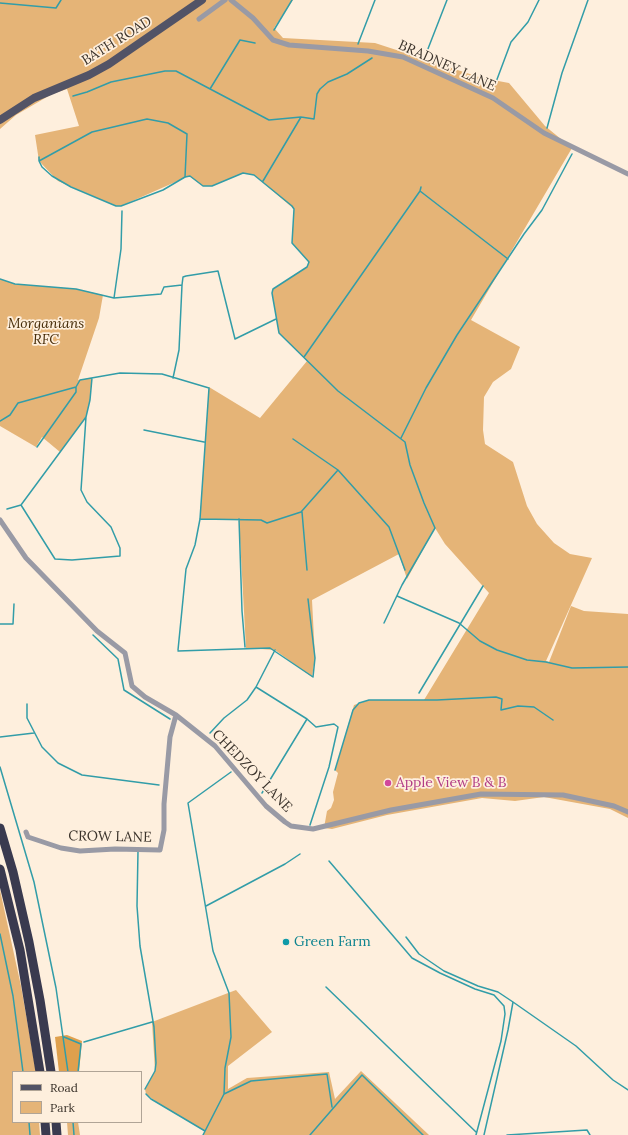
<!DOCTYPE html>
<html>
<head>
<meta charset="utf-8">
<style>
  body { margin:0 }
  #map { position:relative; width:628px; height:1135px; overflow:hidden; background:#feefdd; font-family:Lora,serif }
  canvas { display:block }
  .legend { position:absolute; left:12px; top:1071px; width:130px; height:52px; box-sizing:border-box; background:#feefdd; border:1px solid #b0a496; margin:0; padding:5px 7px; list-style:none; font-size:12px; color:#3b332b }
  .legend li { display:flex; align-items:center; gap:8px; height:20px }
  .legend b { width:20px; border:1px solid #b0a496 }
</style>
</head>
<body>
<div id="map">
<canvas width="628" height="1135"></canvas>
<ul class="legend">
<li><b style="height:5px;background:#525366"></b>Road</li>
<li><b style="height:11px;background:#e5b477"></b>Park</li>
</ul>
</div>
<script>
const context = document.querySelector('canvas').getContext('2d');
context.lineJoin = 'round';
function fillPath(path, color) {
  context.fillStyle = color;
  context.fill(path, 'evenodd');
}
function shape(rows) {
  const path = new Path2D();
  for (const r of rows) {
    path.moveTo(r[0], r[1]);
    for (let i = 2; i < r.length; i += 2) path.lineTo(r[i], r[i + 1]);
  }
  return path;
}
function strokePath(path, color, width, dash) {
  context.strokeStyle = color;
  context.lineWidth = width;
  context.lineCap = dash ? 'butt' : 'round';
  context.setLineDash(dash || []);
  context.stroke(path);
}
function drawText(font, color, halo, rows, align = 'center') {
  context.font = font + ' Lora,serif';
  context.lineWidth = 3.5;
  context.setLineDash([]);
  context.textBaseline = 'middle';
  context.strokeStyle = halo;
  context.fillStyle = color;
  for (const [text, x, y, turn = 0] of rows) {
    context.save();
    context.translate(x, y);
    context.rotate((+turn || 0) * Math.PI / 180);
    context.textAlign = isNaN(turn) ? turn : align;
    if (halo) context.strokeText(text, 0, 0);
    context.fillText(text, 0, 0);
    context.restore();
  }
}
fillPath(shape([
  [0,0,293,0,274,28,283,38,375,43,482,78,509,83,545,126,572,148,471,320,520,347,511,369,493,382,484,397,483,430,485,444,513,462,527,506,537,524,554,543,570,554,592,558,546,661,549,662,571,606,584,611,628,614,628,818,610,809,544,797,515,801,482,798,387,815,332,829,324,828,327,811,331,808,334,800,333,792,338,773,335,770,354,705,369,700,424,700,489,593,445,544,435,528,407,579,399,554,312,600,315,658,312,677,275,650,246,648,239,520,200,519,209,387,260,418,307,361,279,333,272,293,273,289,307,267,309,262,292,243,294,209,254,175,243,173,212,186,203,186,189,176,121,206,116,206,58,181,39,161,35,135,79,126,67,89,52,94,16,115,0,129],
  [0,279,15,284,76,289,103,295,99,318,78,380,92,378,90,400,86,417,60,452,42,437,36,447,0,426],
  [0,890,21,986,36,1072,13,1072,13,1122,39,1122,40,1135,0,1135],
  [236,990,272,1032,228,1066,228,1089,247,1078,329,1072,335,1099,361,1071,429,1135,203,1135,205,1131,159,1104,146,1094,145,1089,155,1071,152,1022],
  [67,1122,78,1122,80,1135,68,1135]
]), '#e5b477');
fillPath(shape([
  [67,1035,82,1041,79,1072,59,1072,55,1037]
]), '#dfa04d');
strokePath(shape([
  [0,3,56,8,61,0],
  [274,30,292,0],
  [358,44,375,0],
  [424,59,447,0],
  [479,80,486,80,494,83,496,82,511,42,528,22,539,0],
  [210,89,240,40,255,43],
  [73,96,87,92,111,82,165,71,176,71,269,120,301,117,314,119,317,94,320,89,328,82,347,74,372,58],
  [547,128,562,73,588,0],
  [39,157,39,161,92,132,147,119,168,123,187,134,185,177],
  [39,161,42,167,52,176,71,187,116,206,121,206,163,190,185,177,190,176,203,186,212,186,243,173,254,175,292,206,294,209,292,243,309,262,307,267,273,289,272,293,279,333,338,391,405,442,410,465,424,503,435,528,402,585,384,623],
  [263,181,301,117],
  [421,187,420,191,508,259],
  [0,279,15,284,76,289,114,298,161,294,164,287,182,285,183,277,186,276,218,271,235,339,276,319],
  [114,298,121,249,122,211],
  [304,357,420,191],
  [173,378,179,350,182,285],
  [0,421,10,415,18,403,76,387,80,380,120,373,162,374,209,388,200,519,195,545,186,569,178,650],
  [144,430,204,442],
  [401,438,426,388,457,335,524,234,542,210,572,154],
  [293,439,338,470,389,527,405,570],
  [37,447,76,392,76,387],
  [21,505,55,559,72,560,120,556,120,548,111,527,87,502,81,490,86,417],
  [7,509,21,505,86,417,90,400,92,378],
  [302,512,307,570],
  [200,519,261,520,267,523,301,512,338,470],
  [239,519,242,611,245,647],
  [397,596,459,623,480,641,497,650,527,660,546,662,572,668,628,667],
  [0,624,13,624,14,604],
  [93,635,118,659,124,690,170,719],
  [178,651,270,648,313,677,315,658,308,599],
  [256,687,307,719,316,727,334,724,338,727,329,767,310,825],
  [419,693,483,586],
  [27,704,27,718,42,747,58,763,82,775,159,785],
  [210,733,224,718,247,700,256,687,275,650],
  [0,737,34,733],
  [0,767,34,882,56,988,68,1072],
  [335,770,353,710,359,703,369,700,437,700,496,697,502,699,501,710,518,706,534,707,553,720],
  [262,793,307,719],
  [138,851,137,906,140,946,154,1027,156,1063,155,1071,145,1089],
  [329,861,412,958,440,973,475,989,494,995,504,1006,505,1014,501,1041,476,1135],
  [206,906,285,864,300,854],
  [0,934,13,996,23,1072],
  [406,937,419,954,444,971,478,986,498,992,513,1002],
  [326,987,476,1132],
  [64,1037,81,1044,78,1072],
  [84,1042,152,1022],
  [146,1094,151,1099,205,1131],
  [224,1094,251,1081,327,1074,332,1107],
  [29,1122,30,1135],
  [73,1122,74,1135],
  [203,1135,224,1094,225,1068,231,1037,229,993,213,951,188,803,231,772],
  [310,1135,362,1075,423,1135],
  [484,1135,508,1030,513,1002,576,1046,613,1080,628,1090],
  [507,1135,587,1130,590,1135]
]), '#329da8', 1.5);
strokePath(shape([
  [231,0,253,18,273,40,289,45,368,51,403,57,493,98,544,133,628,174],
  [199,19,225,0],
  [0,520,26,558,97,631,125,653,132,686,145,697,176,715,215,746,266,806,285,822,291,826,313,829,391,810,481,794,563,795,614,806,628,812],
  [26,832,28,837,61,848,80,851,115,849,160,850,164,830,164,804,170,737,176,715]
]), '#999aa5', 5);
strokePath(shape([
  [0,120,34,98,89,75,109,64,202,0]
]), '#525366', 8);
strokePath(shape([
  [0,828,13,872,29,942,40,1000,51,1072],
  [0,869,20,950,40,1072],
  [45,1122,46,1135],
  [56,1122,57,1135]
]), '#3a3a4f', 9);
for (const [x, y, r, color] of [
  [388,783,4,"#d1479c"],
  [286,942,4,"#0f9aa8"]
]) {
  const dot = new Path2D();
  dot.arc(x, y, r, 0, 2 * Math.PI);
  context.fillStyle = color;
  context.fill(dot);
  strokePath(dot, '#feefdd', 1.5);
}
drawText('14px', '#3b332b', '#feefdd', [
  ["BATH ROAD",117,41,-32],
  ["BRADNEY LANE",447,66,24],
  ["CHEDZOY LANE",252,771,46],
  ["CROW LANE",110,837,1]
]);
drawText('italic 14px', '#452b07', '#feefdd', [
  ["Morganians",46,324],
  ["RFC",46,340]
]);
drawText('14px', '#b23c85', '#feefdd', [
  ["Apple View B & B",396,783]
], 'left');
drawText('14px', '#0d838f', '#feefdd', [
  ["Green Farm",294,942]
], 'left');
</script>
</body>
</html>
